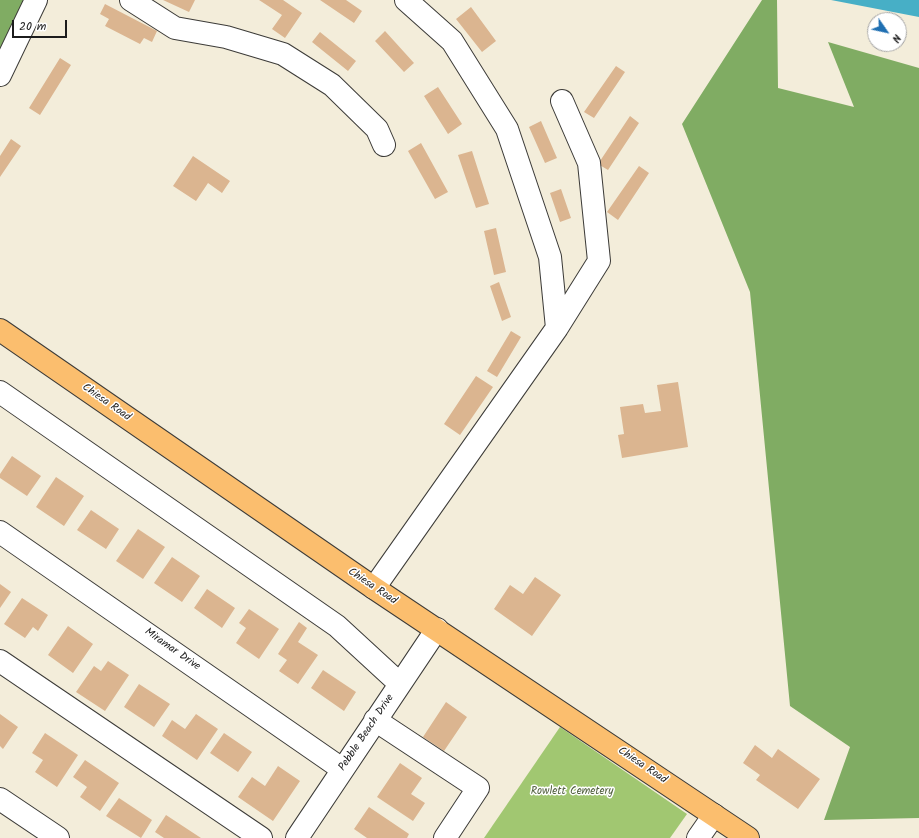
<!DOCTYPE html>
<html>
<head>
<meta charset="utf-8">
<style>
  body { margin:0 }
  #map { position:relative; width:919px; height:838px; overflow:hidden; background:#f3edda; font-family:Kalam,sans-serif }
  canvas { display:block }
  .north { position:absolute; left:867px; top:12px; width:40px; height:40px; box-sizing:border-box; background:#fff; border:1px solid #a4a4a4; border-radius:50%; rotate:124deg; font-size:11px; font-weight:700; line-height:16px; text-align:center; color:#1c1c1c }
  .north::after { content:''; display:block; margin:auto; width:14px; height:18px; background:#1f6fb2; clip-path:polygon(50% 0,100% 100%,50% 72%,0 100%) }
  .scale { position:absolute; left:12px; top:20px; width:55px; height:18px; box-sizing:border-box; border:2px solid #1c1c1c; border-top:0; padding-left:5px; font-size:12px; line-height:14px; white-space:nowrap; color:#1c1c1c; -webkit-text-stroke:3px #fff; paint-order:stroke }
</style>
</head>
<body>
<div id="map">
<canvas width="919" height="838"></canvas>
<div class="north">N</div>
<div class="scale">20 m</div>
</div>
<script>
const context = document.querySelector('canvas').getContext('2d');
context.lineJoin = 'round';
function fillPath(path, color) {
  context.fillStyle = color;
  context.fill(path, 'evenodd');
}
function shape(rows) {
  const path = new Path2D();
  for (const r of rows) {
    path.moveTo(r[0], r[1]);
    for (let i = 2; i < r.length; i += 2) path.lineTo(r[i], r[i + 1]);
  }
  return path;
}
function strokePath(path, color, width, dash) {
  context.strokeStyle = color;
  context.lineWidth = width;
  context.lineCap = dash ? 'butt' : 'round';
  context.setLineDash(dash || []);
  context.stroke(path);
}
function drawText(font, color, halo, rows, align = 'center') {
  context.font = font + ' Kalam,sans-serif';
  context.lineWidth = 3;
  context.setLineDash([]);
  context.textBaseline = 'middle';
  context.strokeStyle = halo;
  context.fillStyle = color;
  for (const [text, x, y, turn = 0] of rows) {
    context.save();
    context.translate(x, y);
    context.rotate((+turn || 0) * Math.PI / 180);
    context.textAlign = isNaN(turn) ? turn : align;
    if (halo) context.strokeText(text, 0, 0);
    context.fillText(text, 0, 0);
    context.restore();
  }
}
fillPath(shape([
  [560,727,687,814,670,838,484,838]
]), '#a1c771');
fillPath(shape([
  [0,0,28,0,0,58],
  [762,0,777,0,778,88,854,107,828,42,919,68,919,818,824,820,850,747,790,706,750,292,682,124]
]), '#80ac63');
fillPath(shape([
  [831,0,919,0,919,17]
]), '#47afc6');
fillPath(shape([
  [163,0,195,0,189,12],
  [259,0,283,0,302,13,285,38,272,29,282,15],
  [320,0,346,0,362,11,354,23],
  [105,4,157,31,152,42,144,38,140,44,105,26,109,19,100,14],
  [471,7,496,41,482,52,456,19],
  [385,31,414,63,404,72,375,41],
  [320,32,356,61,348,71,312,42],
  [60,58,71,65,40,115,29,108],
  [616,66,625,72,594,118,584,112],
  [438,87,462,124,448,134,424,96],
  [630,116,639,123,608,170,598,164],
  [541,121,557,158,545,163,529,127],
  [11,139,21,146,0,177,0,156],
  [421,143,448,192,435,199,408,151],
  [472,151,489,204,476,208,458,155],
  [193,156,230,181,222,193,208,183,196,201,173,186],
  [639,166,649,173,618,220,607,212],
  [561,189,571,218,560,222,550,193],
  [496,228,506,272,494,275,484,231],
  [499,282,511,317,502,321,490,286],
  [511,331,521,337,497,377,487,371],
  [476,376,493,387,460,435,444,424],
  [678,382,688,447,622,458,618,435,624,434,620,407,643,404,645,413,661,411,657,385],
  [12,456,41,476,27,496,0,478,0,474],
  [56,477,84,496,64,526,36,507],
  [91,510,119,529,106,549,77,530],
  [138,529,165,547,143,579,116,561],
  [172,557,200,576,182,602,154,583],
  [535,577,561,595,532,636,494,609,510,585,523,594],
  [0,584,11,592,0,608],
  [207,589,235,608,222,628,194,608],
  [22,598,48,615,38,631,33,627,25,638,4,624],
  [249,609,279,629,259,659,236,643,246,628,239,623],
  [299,622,307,628,298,642,318,655,298,684,279,671,287,660,278,654],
  [68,626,93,644,73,673,48,655],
  [108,661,129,675,105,711,76,692,94,666,101,671],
  [323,670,356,692,344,711,311,688],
  [139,684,170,704,154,727,124,707],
  [446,702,467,717,444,751,423,737],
  [0,714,18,727,3,749,0,746],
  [196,714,218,729,197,760,162,736,172,720,185,729],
  [45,733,78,755,57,787,35,772,43,760,32,753],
  [224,733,252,752,238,772,210,753],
  [755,745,772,758,778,749,820,779,798,809,756,780,760,775,743,763],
  [85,760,119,783,100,811,80,797,87,787,73,777],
  [400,763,422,778,411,794,425,803,413,821,377,797],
  [278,766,300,781,273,821,238,797,252,777,265,786],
  [119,798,152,820,141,838,106,816],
  [369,807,409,834,407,838,367,838,354,829],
  [166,815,201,838,164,838,155,832]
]), '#dbb590');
const minor = shape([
  [131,0,175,28,226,37,283,54,332,85,377,129,384,145],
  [0,75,36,0],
  [557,328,599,261,589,163,562,101],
  [0,392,337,626,400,684],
  [0,532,342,769],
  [374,588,557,328,550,257,507,129,452,41,406,0],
  [0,661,261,838],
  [375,720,478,788,445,838],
  [0,799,58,838],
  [297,838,437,629],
  [698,838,714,815]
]);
const major = shape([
  [0,330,374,588,748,838]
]);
strokePath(minor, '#3c3b38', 24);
strokePath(major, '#3c3b38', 24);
strokePath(minor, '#fff', 22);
strokePath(major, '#fbbe6e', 22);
drawText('11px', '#1c1c1c', '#fff', [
  ["Chiesa Road",106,403,35],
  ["Chiesa Road",372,587,34],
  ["Miramar Drive",172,650,35],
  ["Pebble Beach Drive",367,733,-56],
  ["Chiesa Road",642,766,34]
]);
drawText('11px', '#51603e', '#fff', [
  ["Rowlett Cemetery",572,792]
]);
</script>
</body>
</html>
